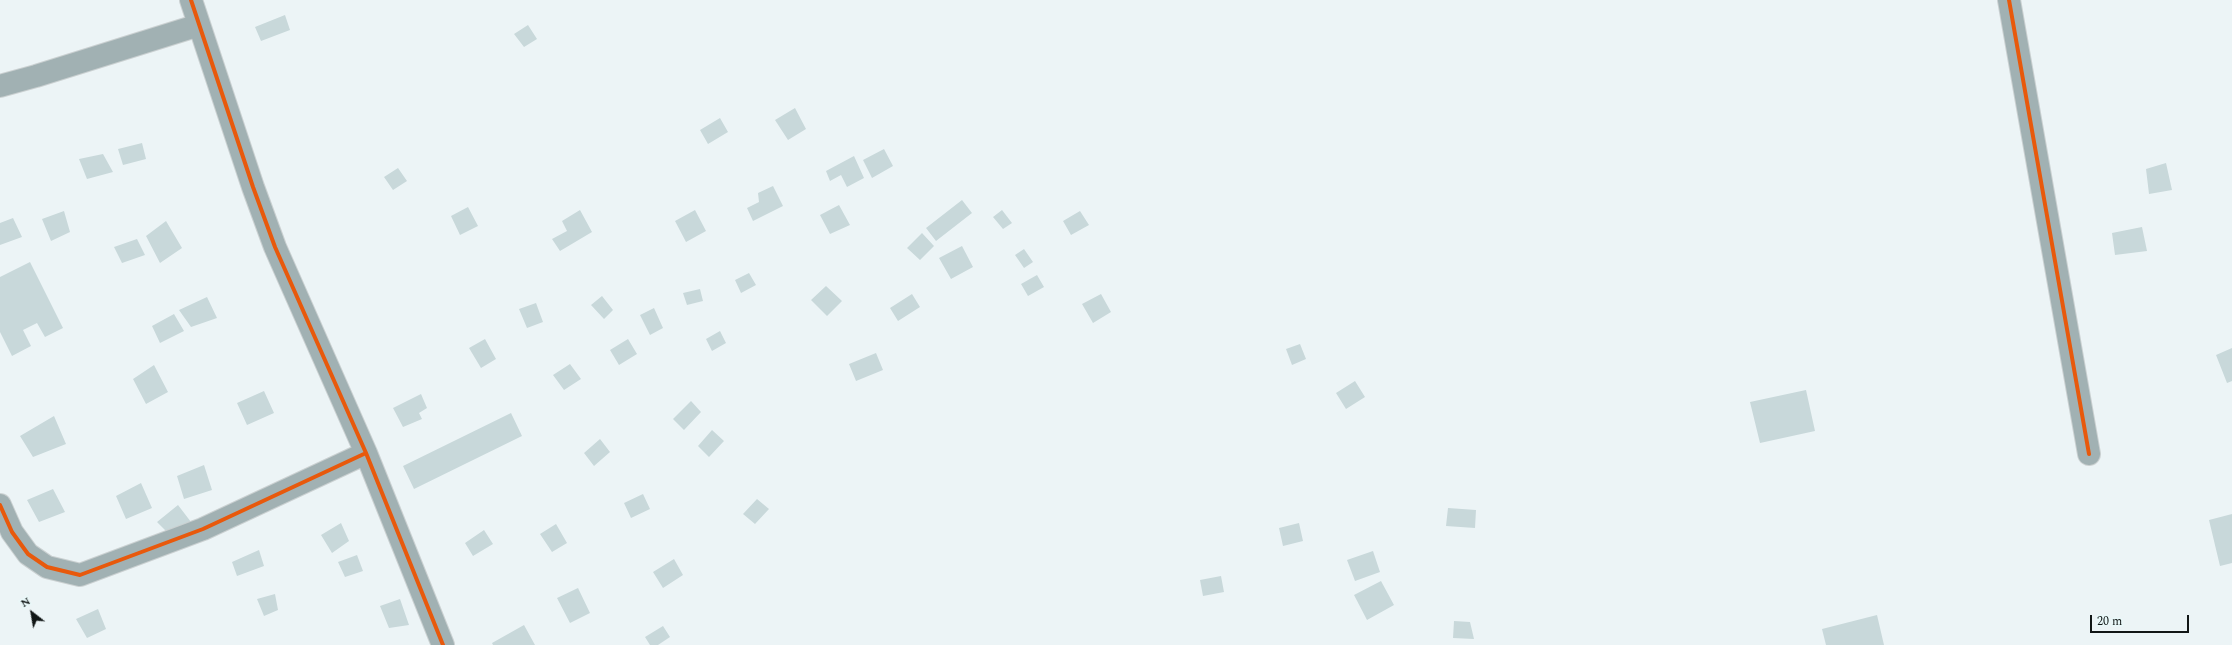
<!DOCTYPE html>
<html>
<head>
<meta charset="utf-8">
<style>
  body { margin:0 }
  #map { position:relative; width:2232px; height:645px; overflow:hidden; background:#ecf4f6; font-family:Spectral,serif }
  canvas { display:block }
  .north { position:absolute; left:12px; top:593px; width:40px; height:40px; -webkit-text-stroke:3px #e9f8f9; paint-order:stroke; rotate:329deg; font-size:11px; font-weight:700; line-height:16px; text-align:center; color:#111616 }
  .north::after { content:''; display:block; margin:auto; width:14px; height:18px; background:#111616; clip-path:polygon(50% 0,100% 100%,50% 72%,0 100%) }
  .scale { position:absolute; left:2090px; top:615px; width:99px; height:18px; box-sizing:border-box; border:2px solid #111616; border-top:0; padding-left:5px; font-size:12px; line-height:14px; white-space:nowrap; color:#111616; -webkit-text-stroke:3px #e9f8f9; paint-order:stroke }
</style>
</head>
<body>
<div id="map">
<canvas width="2232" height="645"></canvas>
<div class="north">N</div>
<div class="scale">20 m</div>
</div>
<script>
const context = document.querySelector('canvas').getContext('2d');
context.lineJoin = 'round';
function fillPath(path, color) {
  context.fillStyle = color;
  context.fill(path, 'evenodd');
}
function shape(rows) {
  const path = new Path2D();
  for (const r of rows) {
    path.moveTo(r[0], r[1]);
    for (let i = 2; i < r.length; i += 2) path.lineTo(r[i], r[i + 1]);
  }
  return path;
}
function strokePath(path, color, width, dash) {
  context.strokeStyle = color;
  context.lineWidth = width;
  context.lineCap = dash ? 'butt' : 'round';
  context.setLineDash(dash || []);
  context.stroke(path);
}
fillPath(shape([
  [285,15,290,30,261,41,255,27],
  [528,25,537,39,524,47,514,34],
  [795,108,806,129,788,140,775,120],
  [720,118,728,132,708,144,700,130],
  [142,143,146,159,123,165,118,149],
  [884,149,893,166,872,178,863,160],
  [103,154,113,172,87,179,79,159],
  [854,156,864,178,847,187,841,175,830,181,826,171],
  [2166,163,2172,190,2149,194,2146,169],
  [398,168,407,181,393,190,384,177],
  [773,186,783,206,753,221,747,208,759,202,758,193],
  [962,200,972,213,936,241,926,228],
  [839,205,850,225,830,234,820,215],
  [468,207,478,226,460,235,451,216],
  [580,210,592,232,560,251,552,239,567,231,562,221],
  [695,210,706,231,686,242,675,221],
  [1002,210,1012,223,1003,229,993,217],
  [64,211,70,232,51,241,42,219],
  [1080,211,1089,225,1071,235,1063,221],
  [13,218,22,237,0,245,0,223],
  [166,221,182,248,160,263,146,236],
  [2142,227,2147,251,2115,255,2112,233],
  [922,233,934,246,920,260,907,248],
  [137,239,145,255,122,263,114,247],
  [962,246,973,267,951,279,939,258],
  [1024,249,1033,262,1024,268,1015,255],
  [30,262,63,328,45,337,37,323,23,330,31,346,12,356,0,332,0,277],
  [749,273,756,285,741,293,735,280],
  [1037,275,1044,287,1028,296,1021,284],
  [826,286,842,301,827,316,811,300],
  [700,289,703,301,687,305,683,293],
  [912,294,920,307,898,321,890,308],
  [1101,294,1111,312,1093,323,1082,304],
  [602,296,613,310,604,319,591,305],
  [207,297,217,318,191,327,179,310],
  [536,303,543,322,527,328,519,309],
  [654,308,663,328,650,335,640,315],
  [174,314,184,331,160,343,152,326],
  [720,331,726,343,712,351,706,339],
  [485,339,496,359,481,368,469,348],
  [628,339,637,354,619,365,610,350],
  [1300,344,1306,359,1292,365,1286,349],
  [2232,348,2232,381,2227,383,2216,355],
  [876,353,883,370,856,381,849,364],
  [570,364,581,379,564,390,553,375],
  [154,365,168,392,146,404,133,379],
  [1355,381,1365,397,1346,409,1336,393],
  [1806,390,1815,431,1760,443,1750,402],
  [264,391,274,413,247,425,237,403],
  [421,394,427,408,419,413,422,419,403,427,393,408],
  [691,401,701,412,684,430,673,419],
  [511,413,522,436,414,489,403,466],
  [54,416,66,444,33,457,20,436],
  [712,430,724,441,709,457,698,446],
  [600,439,610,452,594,466,584,453],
  [204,465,212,490,184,499,177,476],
  [141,483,152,508,126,519,116,496],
  [53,489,65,512,39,522,27,500],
  [643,494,650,509,631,518,624,503],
  [757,499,769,509,755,524,743,514],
  [178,505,191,522,170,535,157,522],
  [1448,508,1476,510,1475,528,1446,526],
  [2232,514,2232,563,2220,566,2209,520],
  [341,523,349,541,332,553,321,535],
  [1299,523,1303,541,1283,546,1279,528],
  [556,524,567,543,552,552,540,534],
  [484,530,493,544,473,556,465,543],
  [259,550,264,566,237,576,232,562],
  [1373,551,1380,572,1355,581,1347,560],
  [357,555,363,571,345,577,338,562],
  [674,559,683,575,663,588,653,572],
  [1221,576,1224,592,1203,596,1200,580],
  [1381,581,1394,605,1367,620,1354,595],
  [578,588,590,613,570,623,557,598],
  [275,594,278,610,264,616,257,599],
  [400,599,409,625,389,628,380,606],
  [98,609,106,629,87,638,76,619],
  [1877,615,1884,645,1826,645,1822,629],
  [1454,621,1470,622,1474,639,1453,638],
  [524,625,535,645,493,645,492,643],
  [663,626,670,637,658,645,650,645,645,637]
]), '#c8d8da');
const minor = shape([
  [191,0,253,187,275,247,366,453,443,645],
  [2009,0,2089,454],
  [0,86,36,76,199,25],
  [0,505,12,532,28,554,47,567,80,575,203,529,366,453]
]);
strokePath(minor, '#cad0d1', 24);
strokePath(minor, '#a1b1b3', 22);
strokePath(shape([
  [191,0,253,187,275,247,366,453,443,645],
  [2009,0,2089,454],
  [0,505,12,532,28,554,47,567,80,575,203,529,366,453]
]), '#e8590c', 4);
</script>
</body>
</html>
